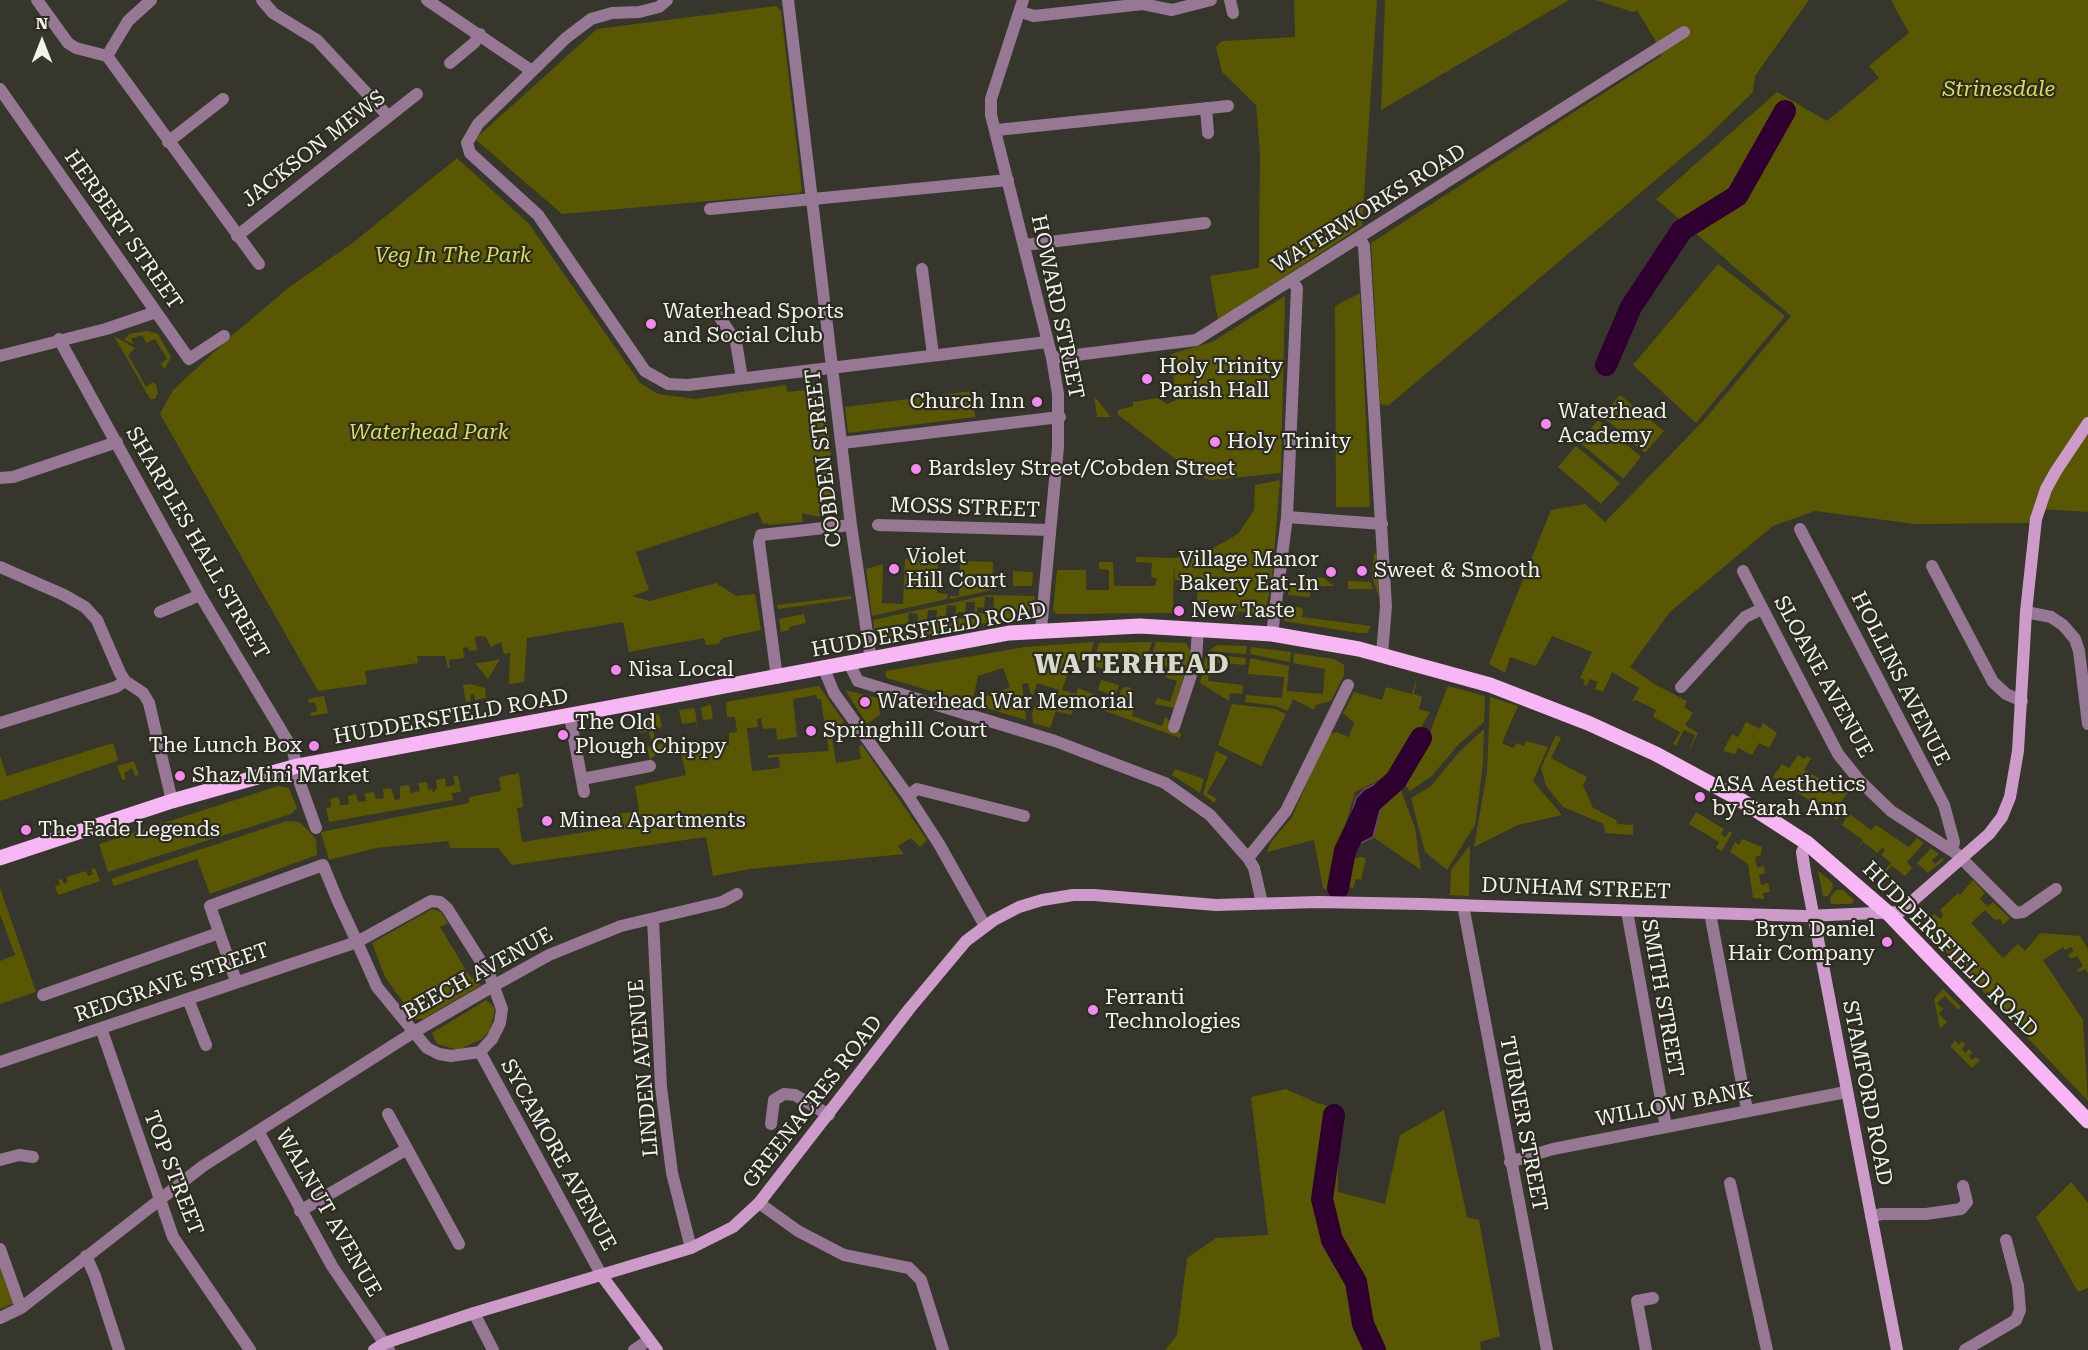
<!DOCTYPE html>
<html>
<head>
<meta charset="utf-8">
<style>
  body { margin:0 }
  #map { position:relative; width:2088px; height:1350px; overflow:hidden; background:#36362c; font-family:"Roboto Serif",serif }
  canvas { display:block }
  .north { position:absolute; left:12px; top:12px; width:60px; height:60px; -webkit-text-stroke:4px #2c2c22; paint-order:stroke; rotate:0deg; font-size:16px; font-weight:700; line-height:24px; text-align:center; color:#f2f3ec }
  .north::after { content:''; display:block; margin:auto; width:21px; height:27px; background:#f2f3ec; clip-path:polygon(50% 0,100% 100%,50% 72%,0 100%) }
</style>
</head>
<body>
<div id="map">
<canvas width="2088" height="1350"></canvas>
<div class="north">N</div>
</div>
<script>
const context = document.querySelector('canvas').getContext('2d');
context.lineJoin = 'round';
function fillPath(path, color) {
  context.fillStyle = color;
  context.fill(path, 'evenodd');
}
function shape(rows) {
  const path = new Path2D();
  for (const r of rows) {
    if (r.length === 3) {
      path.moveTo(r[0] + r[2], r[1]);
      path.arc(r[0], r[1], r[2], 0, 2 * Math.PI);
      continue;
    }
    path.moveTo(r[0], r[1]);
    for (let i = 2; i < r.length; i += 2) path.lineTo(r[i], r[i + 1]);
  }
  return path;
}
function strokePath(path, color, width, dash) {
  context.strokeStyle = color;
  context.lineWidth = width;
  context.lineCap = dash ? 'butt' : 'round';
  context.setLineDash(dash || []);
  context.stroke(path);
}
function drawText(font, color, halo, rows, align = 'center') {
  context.font = font + ' "Roboto Serif",serif';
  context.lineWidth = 4.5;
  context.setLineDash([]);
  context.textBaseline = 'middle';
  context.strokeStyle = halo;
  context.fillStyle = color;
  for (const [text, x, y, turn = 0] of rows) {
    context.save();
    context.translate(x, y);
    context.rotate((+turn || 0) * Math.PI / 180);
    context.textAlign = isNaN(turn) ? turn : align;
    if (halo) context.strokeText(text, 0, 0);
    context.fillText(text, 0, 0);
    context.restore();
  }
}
fillPath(shape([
  [1294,0,1377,0,1362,226,1218,320,1210,276,1259,268,1260,151,1256,105,1222,72,1216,47,1222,41,1295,37],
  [1385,0,1569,0,1381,110],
  [1596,0,1809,0,1755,76,1753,92,1708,136,1388,406,1380,404,1371,243,1661,56,1655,40,1637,10,1633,12],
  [1891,0,2088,0,2088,417,2030,523,1915,524,1815,511,1773,526,1669,613,1630,667,1656,685,1687,701,1684,707,1693,713,1685,725,1698,733,1688,752,1695,735,1684,730,1676,746,1673,744,1680,732,1653,717,1656,710,1636,700,1632,702,1639,688,1612,672,1603,692,1595,689,1598,682,1590,679,1587,686,1583,684,1585,680,1580,678,1592,652,1552,636,1536,666,1510,657,1505,673,1489,664,1551,510,1585,504,1605,522,1707,417,1791,316,1656,199,1777,92,1827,121,1879,78,1869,66,1909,33],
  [776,6,781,11,802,190,800,193,562,214,475,139,597,29],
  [457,158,529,224,640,383,658,394,695,399,786,385,787,392,824,388,836,504,829,513,819,517,802,513,803,522,768,525,768,523,763,524,758,512,636,552,649,590,632,596,650,601,716,583,736,596,755,594,761,630,723,638,718,644,706,645,704,638,629,652,623,622,527,638,524,682,509,684,510,653,504,654,501,642,491,647,486,637,480,636,475,637,477,650,469,651,468,647,463,648,464,658,449,660,450,668,448,668,445,656,417,656,418,663,365,671,367,684,318,691,160,414,173,390,228,339,288,288,354,242],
  [1718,264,1785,316,1696,423,1633,365],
  [1360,293,1370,507,1336,507,1335,306],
  [1285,296,1281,473,1212,480,1199,477,1117,414,1118,410,1133,406,1133,402,1158,398,1167,404,1176,400,1171,354,1212,342],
  [147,331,158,334,171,357,165,369,160,364,167,359,155,339,146,343,142,335,131,339,134,344,124,340,129,334],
  [114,336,135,348,128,355,146,387,153,382,156,384,158,393,155,399,150,399],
  [972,391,975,417,848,433,845,407],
  [1620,395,1664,431,1645,453,1602,416],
  [1094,396,1111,417,1097,417],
  [1598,420,1641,457,1623,479,1579,442],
  [2088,433,2088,512,2041,509,2051,486],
  [1576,446,1620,483,1601,504,1558,467],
  [1280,480,1272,578,1264,619,1250,618,1251,613,1237,611,1236,616,1196,614,1198,582,1175,580,1174,562,1173,613,1056,614,1053,610,1057,570,1086,570,1086,590,1109,590,1109,570,1099,569,1099,562,1113,562,1114,586,1155,586,1157,579,1151,577,1152,563,1136,562,1136,557,1174,558,1206,552,1238,534,1254,510,1255,485],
  [1374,553,1377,554,1379,597,1372,577],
  [905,559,938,560,937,593,948,594,947,599,872,616,866,569,883,564,882,603,903,604],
  [960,561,993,562,992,590,950,599,950,596,959,596],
  [1013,571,1033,572,1032,586,1013,586],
  [1304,576,1324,578,1334,586,1311,586,1310,597,1288,595,1289,588],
  [1348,581,1370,582,1373,589,1348,589],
  [988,595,1035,596,1034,603,1028,613,1020,616,893,642,884,640,874,629,873,620],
  [985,597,994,597,993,614,977,613,977,607,984,608],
  [966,602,975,602,974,619,958,618,958,612,965,612],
  [947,605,956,606,955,623,939,622,939,616,946,616],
  [928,610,937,610,936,627,920,626,920,620,927,620],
  [909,613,918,614,917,631,901,630,901,624,908,624],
  [851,596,851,599,778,609,777,605],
  [1299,607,1303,609,1302,617,1371,626,1367,633,1358,633,1284,621,1287,608],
  [804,614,806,623,789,627,789,630,781,632,779,619],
  [1094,642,1087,663,1073,659,1062,690,1076,694,1078,688,1114,702,1078,698,1071,715,1056,711,1050,728,1033,723,1032,713,1039,698,1055,706,1059,690,1037,683,1033,696,1030,693,1028,683,1022,684,1026,720,980,706,982,698,1010,687,1003,668,978,676,972,703,887,678,885,674,886,671,1025,647],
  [1152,642,1146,660,1129,655,1127,661,1117,658,1115,661,1111,660,1107,670,1092,665,1099,643],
  [1156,642,1186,643,1191,652,1174,708,1155,704,1157,698,1170,702,1177,681,1165,677,1168,667,1150,660],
  [1217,645,1247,646,1246,654,1208,651],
  [1251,647,1291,652,1290,662,1250,654],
  [1294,653,1334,659,1344,665,1344,675,1331,701,1316,705,1314,710,1293,699,1288,711,1276,706,1245,702,1246,695,1282,698,1284,677,1248,674,1250,658,1289,666,1287,691,1323,694,1325,669,1293,663],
  [1206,654,1246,658,1245,665,1210,662,1208,681,1243,685,1242,694,1230,693,1229,701,1200,683],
  [500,659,488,679,475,663,486,662],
  [1417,677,1414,694,1422,697,1419,709,1430,712,1394,773,1355,792,1341,841,1333,890,1327,890,1323,888,1314,840,1267,852,1271,842,1292,817,1328,735,1336,732,1349,737,1354,723,1343,713,1354,692,1382,700,1386,687,1412,694],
  [1101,680,1119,685,1115,696,1098,690],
  [470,684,485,688,486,698,475,700,474,694,470,695,471,701,466,702,463,685],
  [819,686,844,722,826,734,821,699,817,699,816,695,793,699,797,737,777,740,776,728,763,729,761,718,757,719,758,727,747,728,752,771,780,768,779,757,768,758,768,755,829,751,827,738,832,738,836,763,861,759,859,746,862,745,927,840,920,847,911,838,898,846,904,854,750,869,713,876,706,837,512,865,498,848,450,848,448,841,376,848,329,860,321,832,469,803,469,797,501,791,499,777,519,773,523,807,517,808,522,842,599,830,597,817,639,811,635,786,686,775,681,752,729,745,729,733,737,732,735,717,727,717,726,702],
  [1448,686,1485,696,1484,722,1458,745,1432,776,1410,791,1402,780,1423,750],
  [1127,694,7],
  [845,690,878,698,880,715,867,724],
  [324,696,328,713,311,716,310,713,317,711,315,702,309,703,308,699],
  [1490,697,1518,706,1502,743,1513,748,1517,743,1524,746,1526,741,1548,747,1533,781,1562,815,1518,825,1474,847,1487,772],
  [1080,702,1134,709,1132,716,1162,726,1165,717,1170,721,1168,728,1181,733,1180,738],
  [711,704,713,719,703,720,701,708],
  [1232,704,1275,709,1286,714,1261,766,1218,745],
  [693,708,695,710,699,737,696,722,682,724,679,710],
  [659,714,662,727,653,730,656,745,665,743,667,751,657,753,650,760,647,747,652,745,649,731,640,733,637,719],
  [1746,722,1760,729,1763,723,1777,733,1769,748,1759,743,1752,755,1738,748,1735,754,1723,751,1732,734,1738,737],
  [1484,729,1483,764,1475,825,1447,870,1425,852,1411,798,1430,787,1460,751],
  [1556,735,1561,738,1551,758,1587,777,1583,785,1593,808,1616,820,1617,824,1633,825,1633,835,1605,833,1604,824,1563,807,1546,786,1541,768],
  [113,743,118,759,117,761,0,801,0,756,7,776],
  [1216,751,1228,757,1207,793,1217,799,1214,803,1203,794],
  [1798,755,1804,759,1807,756,1811,758,1804,770,1822,780,1820,784,1834,795,1840,787,1848,792,1836,810,1832,807,1827,814,1821,809,1823,805,1819,802,1814,809,1810,806,1809,800,1773,777,1782,764,1789,768],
  [134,761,139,775,135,776,132,768,124,773,126,779,122,780,117,766],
  [1175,769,1204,779,1200,793,1172,775],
  [453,776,458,776,461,792,452,793,453,800,329,822,326,808,331,807,330,799,339,797,340,805,345,805,349,804,348,796,356,794,358,802,366,801,365,793,374,792,376,799,384,798,383,789,391,788,395,800,400,799,400,786,409,785,411,793,420,791,418,783,427,782,428,790,432,789,433,793,437,788,436,780,445,778,446,787,455,785],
  [1399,785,1415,828,1421,870,1373,837,1385,792],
  [278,786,289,788,297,808,291,814,108,872,99,844],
  [1840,807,1871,830,1876,825,1909,847,1917,838,1924,843,1907,862,1912,868,1905,876,1892,866,1880,876,1891,863,1881,855,1885,850,1882,848,1877,853,1863,842,1852,854,1863,840,1842,825,1846,818,1840,815,1836,820,1833,818],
  [1696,812,1724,829,1721,835,1726,837,1729,831,1732,833,1722,851,1716,848,1719,842,1689,824],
  [287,821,299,822,309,831,316,840,317,855,210,894,197,859,114,886,111,879],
  [1742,839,1762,847,1761,855,1755,857,1757,867,1764,866,1764,869,1765,873,1759,875,1761,885,1768,883,1770,892,1763,893,1764,899,1753,898,1748,864,1730,852,1735,842,1739,845],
  [1470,845,1469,896,1450,895,1451,870],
  [1931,848,1939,854,1932,860,1935,864,1942,858,1944,860,1928,873,1917,863],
  [1361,857,1366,858,1361,880,1356,879,1353,888,1340,886,1346,860],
  [95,868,100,881,58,895,55,886,60,885,58,880,62,879,64,884,68,882,66,877,86,871,88,876,93,874,91,869],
  [1818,871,1832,882,1833,888,1828,896,1823,896],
  [1973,880,1985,893,1980,899,1988,907,1993,902,2010,918,2003,925,2000,919,1995,920,1985,910,1971,923,2003,958,2018,944,2025,951,2040,933,2080,936,2088,949,2088,973,2085,969,2079,972,2077,970,2083,966,2077,956,2071,959,2068,955,2074,951,2071,947,2065,950,2063,947,2043,960,2083,1020,2088,1101,1911,916,1923,925,1934,914,1941,919,1943,914,1940,910,1958,893,1960,895],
  [0,888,36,992,0,1004,0,961,15,955,0,914],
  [1836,890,1843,890,1854,900,1852,904,1831,904,1830,898],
  [432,909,441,912,448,923,440,927,469,975,481,985,423,1019,415,1019,385,977,372,943],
  [1943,989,1961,1007,1958,1010,1945,996,1937,1003,1943,1009,1939,1014,1947,1022,1940,1029,1934,999],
  [486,1000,495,1008,490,1030,482,1039,458,1050,437,1044,432,1033],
  [1955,1041,1959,1045,1962,1041,1965,1045,1962,1049,1965,1053,1969,1049,1972,1053,1969,1056,1972,1060,1976,1057,1980,1060,1972,1068,1950,1046],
  [1286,1089,1317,1103,1338,1108,1338,1192,1385,1204,1400,1135,1444,1110,1467,1217,1479,1220,1500,1336,1480,1342,1481,1350,1165,1350,1177,1335,1187,1258,1216,1238,1268,1235,1251,1097],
  [2071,1182,2088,1203,2088,1288,2078,1292,2036,1217],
  [0,1265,14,1303,0,1309]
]), '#595702');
const water = shape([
  [1393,776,1399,785,1385,792,1373,837,1345,851,1346,832,1356,798,1365,789,1393,776]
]);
fillPath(water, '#2f002f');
strokePath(water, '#6a4968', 1.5);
strokePath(shape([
  [1606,365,1631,307,1682,230,1737,196,1785,111],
  [1338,888,1345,851,1366,807,1396,780,1421,738],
  [1334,1115,1322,1199,1332,1240,1356,1282,1363,1324,1375,1350]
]), '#2f002f', 22);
strokePath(shape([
  [37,0,68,43,76,48,107,56],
  [262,0,273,13,317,40,387,115],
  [427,0,532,71],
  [667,0,659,7,639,12,612,13,591,19,566,38,478,124,467,143,470,153,538,215,645,371,668,384,688,385,1047,342],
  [788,0,851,525,871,660],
  [1023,0,991,99,991,115,1052,358,1058,394,1058,447,1041,630],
  [1230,0,1233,13],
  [1021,12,1034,16,1143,4,1172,10,1211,0],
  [107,56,259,264],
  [107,56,128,21,151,0],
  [450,63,474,43,480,34],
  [0,89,189,359,224,336],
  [1206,108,1208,133],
  [997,130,1228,106],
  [168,142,223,99],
  [710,209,1008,180],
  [237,236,417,94],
  [1360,239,1364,246,1386,606,1382,654],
  [1025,245,1205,223],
  [922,269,933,355],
  [719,316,736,342,742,378],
  [59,339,200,595,293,750,298,778,316,828],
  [0,356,106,329,156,312],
  [1052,358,1196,340,1684,32],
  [842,443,1060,417],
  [0,478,13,477,117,442],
  [1287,517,1382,524],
  [878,525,1050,530],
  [1800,529,1944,805,1954,842,1952,850],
  [1932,566,1993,682,2006,694,2022,701],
  [0,567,64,595,85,607,97,620,120,673,125,681,143,693,149,703,172,801],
  [1743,571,1838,754,1859,780,1891,811,1957,854,2016,913,2023,912,2056,889],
  [160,612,200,595],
  [2026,612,2051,617,2063,625,2075,639,2079,651,2088,724],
  [1272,634,1287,517,1297,288,1292,281],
  [850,665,858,681,1055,741,1165,783,1210,815,1248,858,1254,868,1262,903],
  [824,669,834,693,908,796,939,844,985,926],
  [777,678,759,542,761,535,851,525],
  [1681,687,1745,617,1762,609],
  [570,717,584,792],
  [0,723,116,687,125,681],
  [1174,727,1196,660,1198,628],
  [582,779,650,766],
  [908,796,917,789,1024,816],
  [1248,858,1286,811,1348,685],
  [1463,905,1547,1350],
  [1627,911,1666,1127],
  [1710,913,1747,1110],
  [653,919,661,1087,672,1173,691,1248],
  [43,995,219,933],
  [188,999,206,1045],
  [101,1028,173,1237,250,1350],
  [480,1052,602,1276],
  [0,1062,357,942,431,901,440,902,447,908,490,976,502,1009,500,1023,492,1039,480,1052,451,1056,439,1054,427,1048,377,987,357,942,337,899,323,865,210,906,236,981],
  [388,1114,459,1244],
  [771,1124,774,1100,784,1094,795,1095,829,1115],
  [258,1131,332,1266,389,1350],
  [0,1160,19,1155,33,1157],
  [1510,1162,1553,1149,1846,1092],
  [1730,1183,1767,1350],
  [759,1203,798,1231,844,1255,909,1268,921,1280,943,1350],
  [300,1211,407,1149],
  [1871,1216,1882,1214,1926,1214,1961,1209,1967,1202,1963,1186],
  [0,1249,21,1308],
  [86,1256,95,1276,119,1350],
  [474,1313,493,1350],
  [0,1318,21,1308,203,1166,414,1032,495,985,549,955,621,926,722,902,737,894],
  [634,1350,649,1340],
  [1646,1350,1637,1301,1653,1298],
  [1965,1350,2016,1320,2020,1310,2018,1286,2006,1240]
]), '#967794', 12);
strokePath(shape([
  [1807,843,1802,852,1805,872,1897,1350],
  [602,1276,657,1350],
  [374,1350,385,1343,474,1313,691,1248,733,1227,759,1203,910,1008,966,941,994,920,1019,907,1042,900,1073,895,1094,895,1216,905,1318,902,1421,904,1805,916,1900,912,1989,834,2002,817,2010,797,2018,751,2026,612,2036,519,2046,489,2056,471,2088,423]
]), '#cd9bca', 12);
strokePath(shape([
  [0,858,172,801,297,766,1009,633,1140,626,1272,634,1359,649,1490,685,1588,723,1656,754,1739,799,1807,843,1889,914,2088,1121]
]), '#f7b7f4', 15);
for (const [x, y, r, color] of [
  [651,324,6,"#f489f0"],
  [1147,379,6,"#f489f0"],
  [1037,402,6,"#f489f0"],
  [1546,424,6,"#f489f0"],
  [1215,442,6,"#f489f0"],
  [916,469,6,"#f489f0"],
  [894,569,6,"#f489f0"],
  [1362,571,6,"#f489f0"],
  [1331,572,6,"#f489f0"],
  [1179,611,6,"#f489f0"],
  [616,670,6,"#f489f0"],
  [865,702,6,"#f489f0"],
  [811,731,6,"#f489f0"],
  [563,735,6,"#f489f0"],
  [314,746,6,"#f489f0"],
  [180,776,6,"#f489f0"],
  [1700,797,6,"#f489f0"],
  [547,821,6,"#f489f0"],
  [26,830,6,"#f489f0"],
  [1887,942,6,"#f489f0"],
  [1093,1010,6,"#f489f0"]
]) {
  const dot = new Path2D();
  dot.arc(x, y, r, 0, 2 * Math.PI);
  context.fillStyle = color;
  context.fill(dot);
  strokePath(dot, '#2c2c22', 2);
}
drawText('italic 21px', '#dedc53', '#2c2c22', [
  ["Strinesdale",1999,90],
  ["Veg In The Park",453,256],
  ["Waterhead Park",429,433]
]);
drawText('21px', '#f2f3ec', '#2c2c22', [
  ["JACKSON MEWS",314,149,-38],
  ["WATERWORKS ROAD",1369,209,-32],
  ["HERBERT STREET",123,230,55],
  ["HOWARD STREET",1057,307,78],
  ["COBDEN STREET",824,458,-97],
  ["MOSS STREET",965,508,2],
  ["SHARPLES HALL STREET",197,543,60],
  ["HUDDERSFIELD ROAD",929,630,-10],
  ["SLOANE AVENUE",1823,677,61],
  ["HOLLINS AVENUE",1900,679,63],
  ["HUDDERSFIELD ROAD",451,717,-10],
  ["DUNHAM STREET",1576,889,2],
  ["HUDDERSFIELD ROAD",1950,950,45],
  ["BEECH AVENUE",478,974,-29],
  ["REDGRAVE STREET",172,983,-19],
  ["SMITH STREET",1662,998,80],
  ["LINDEN AVENUE",644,1068,-95],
  ["STAMFORD ROAD",1867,1093,79],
  ["GREENACRES ROAD",813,1102,-52],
  ["WILLOW BANK",1674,1105,-11],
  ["TURNER STREET",1523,1124,79],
  ["SYCAMORE AVENUE",558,1155,61],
  ["TOP STREET",173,1173,69],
  ["WALNUT AVENUE",328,1213,60]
]);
drawText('21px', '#f2f3ec', '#2c2c22', [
  ["Waterhead Sports",663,312],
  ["and Social Club",663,336],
  ["Holy Trinity",1159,367],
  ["Parish Hall",1159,391],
  ["Church Inn",1025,402,"right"],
  ["Waterhead",1558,412],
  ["Academy",1558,436],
  ["Holy Trinity",1227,442],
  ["Bardsley Street/Cobden Street",928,469],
  ["Violet",906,557],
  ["Hill Court",906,581],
  ["Village Manor",1319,560,"right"],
  ["Bakery Eat-In",1319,584,"right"],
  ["Sweet & Smooth",1374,571],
  ["New Taste",1191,611],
  ["Nisa Local",628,670],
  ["Waterhead War Memorial",877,702],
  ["The Old",575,723],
  ["Plough Chippy",575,747],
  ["Springhill Court",823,731],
  ["The Lunch Box",302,746,"right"],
  ["Shaz Mini Market",192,776],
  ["ASA Aesthetics",1712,785],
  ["by Sarah Ann",1712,809],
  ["Minea Apartments",559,821],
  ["The Fade Legends",38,830],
  ["Bryn Daniel",1875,930,"right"],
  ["Hair Company",1875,954,"right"],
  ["Ferranti",1105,998],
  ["Technologies",1105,1022]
], 'left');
context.letterSpacing = '1.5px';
drawText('bold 27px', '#d8d8cb', '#2c2c22', [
  ["WATERHEAD",1132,665]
]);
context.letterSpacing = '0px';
</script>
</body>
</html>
